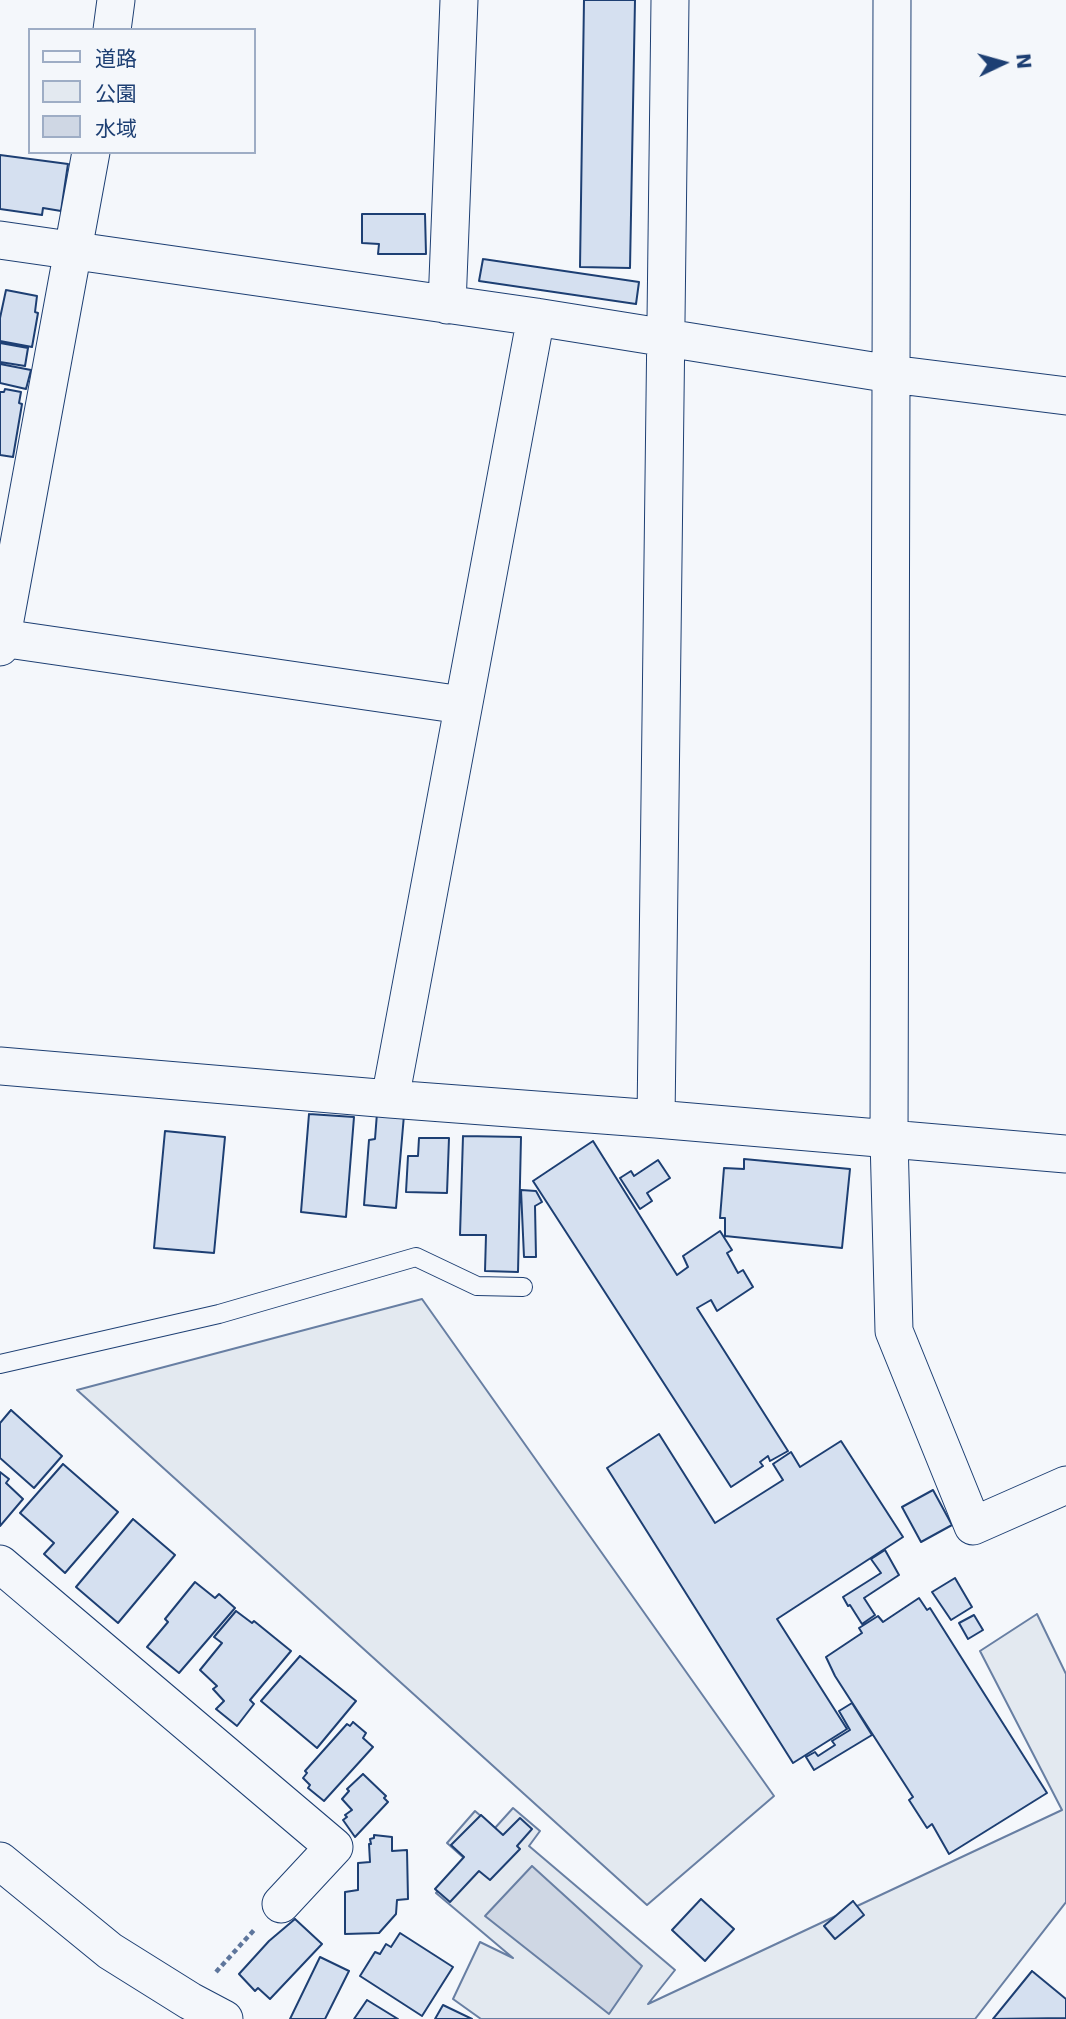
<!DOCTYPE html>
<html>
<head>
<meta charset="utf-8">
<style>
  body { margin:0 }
  #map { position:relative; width:1066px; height:2019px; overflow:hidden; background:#f4f7fb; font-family:"DejaVu Sans","Noto Sans JP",sans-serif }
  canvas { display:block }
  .legend { position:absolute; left:28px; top:28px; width:228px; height:126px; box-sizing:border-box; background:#f4f7fb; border:2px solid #9eadc5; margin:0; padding:9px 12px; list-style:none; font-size:21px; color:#1d3f73 }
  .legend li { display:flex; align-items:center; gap:14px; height:35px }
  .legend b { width:35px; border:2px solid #9eadc5 }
  .north { position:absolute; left:968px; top:28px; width:70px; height:70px; -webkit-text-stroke:5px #f4f7fb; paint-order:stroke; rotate:85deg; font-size:19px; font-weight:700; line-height:28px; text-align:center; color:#1d3f73 }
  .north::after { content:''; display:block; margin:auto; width:24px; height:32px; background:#1d3f73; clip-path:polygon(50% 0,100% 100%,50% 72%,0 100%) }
</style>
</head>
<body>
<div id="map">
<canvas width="1066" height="2019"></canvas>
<ul class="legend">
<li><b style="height:9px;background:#f4f7fb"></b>道路</li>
<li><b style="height:19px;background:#e3e9f0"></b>公園</li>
<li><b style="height:19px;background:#cfd7e4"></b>水域</li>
</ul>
<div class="north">N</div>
</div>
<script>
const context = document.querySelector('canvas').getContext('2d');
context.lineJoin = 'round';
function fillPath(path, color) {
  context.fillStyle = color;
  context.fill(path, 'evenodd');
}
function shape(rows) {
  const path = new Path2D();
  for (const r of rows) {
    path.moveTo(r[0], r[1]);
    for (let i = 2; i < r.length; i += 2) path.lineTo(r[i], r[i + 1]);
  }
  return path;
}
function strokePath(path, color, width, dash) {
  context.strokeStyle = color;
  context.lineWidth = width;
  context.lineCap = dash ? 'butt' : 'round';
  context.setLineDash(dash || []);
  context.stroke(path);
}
const green = shape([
  [422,1299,774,1796,647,1905,77,1390,422,1299],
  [1037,1614,1066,1674,1066,1902,975,2019,481,2019,453,1999,480,1942,513,1958,436,1893,465,1859,447,1843,475,1811,495,1828,513,1808,540,1831,529,1846,675,1970,648,2004,1062,1810,980,1651,1037,1614]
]);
fillPath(green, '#e3e9f0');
strokePath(green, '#687fa3', 2);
const water = shape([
  [532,1866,642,1966,609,2014,485,1916,532,1866]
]);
fillPath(water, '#cfd7e4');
strokePath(water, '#687fa3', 2);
const building = shape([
  [584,0,635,0,630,268,580,267,584,0],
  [0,155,68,164,61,211,43,208,42,215,0,209,0,155],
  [362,214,425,214,426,254,378,254,379,244,362,243,362,214],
  [483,259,639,282,636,304,479,281,483,259],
  [6,290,37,296,35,312,38,313,32,347,0,341,0,318,6,290],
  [0,343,28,348,25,366,0,362,0,343],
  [0,364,31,370,26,389,0,383,0,364],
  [5,389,21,392,19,403,22,404,13,457,0,455,0,392,4,392,5,389],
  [377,1113,404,1115,396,1208,364,1205,369,1140,375,1139,377,1113],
  [309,1114,354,1117,346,1217,301,1212,309,1114],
  [165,1131,225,1137,214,1253,154,1248,165,1131],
  [463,1136,521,1137,518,1272,485,1271,486,1235,460,1235,463,1136],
  [419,1138,449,1138,447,1193,406,1192,408,1156,418,1156,419,1138],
  [593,1141,677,1275,688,1267,683,1256,720,1231,732,1250,727,1253,738,1273,743,1270,753,1287,717,1311,711,1300,697,1308,788,1451,770,1461,768,1456,760,1462,763,1466,731,1487,533,1181,593,1141],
  [744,1159,850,1169,842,1248,725,1236,725,1218,720,1218,724,1168,744,1169,744,1159],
  [658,1160,670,1178,647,1193,652,1201,640,1209,620,1178,631,1171,634,1176,658,1160],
  [521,1190,536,1191,542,1202,535,1206,536,1257,524,1257,521,1190],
  [11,1410,62,1456,34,1488,0,1458,0,1423,11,1410],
  [659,1434,715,1523,783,1480,773,1464,791,1452,800,1467,841,1441,903,1537,777,1619,847,1729,793,1763,607,1468,659,1434],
  [63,1464,118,1512,65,1573,44,1554,54,1543,20,1513,63,1464],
  [0,1472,9,1479,6,1483,23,1499,0,1526,0,1472],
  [933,1490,952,1525,921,1542,902,1507,933,1490],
  [133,1519,175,1555,118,1623,76,1587,133,1519],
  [885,1550,899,1575,864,1598,875,1615,862,1624,850,1605,848,1606,843,1597,881,1573,871,1559,885,1550],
  [955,1578,972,1607,951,1620,932,1592,955,1578],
  [195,1582,215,1598,219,1594,235,1608,179,1673,147,1647,168,1622,165,1619,195,1582],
  [919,1598,927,1610,930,1608,1047,1793,949,1854,932,1824,927,1828,909,1800,913,1797,835,1676,826,1657,862,1633,859,1628,878,1616,883,1622,919,1598],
  [236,1611,252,1623,254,1621,291,1651,250,1700,254,1704,237,1726,216,1709,224,1701,213,1689,217,1686,200,1670,222,1643,214,1637,236,1611],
  [974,1615,983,1630,968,1639,959,1623,974,1615],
  [300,1656,356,1701,317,1748,261,1701,300,1656],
  [852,1703,872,1735,814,1770,806,1757,815,1752,818,1756,835,1745,832,1741,850,1730,839,1711,852,1703],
  [353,1722,366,1733,363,1738,373,1747,324,1801,308,1788,310,1785,303,1778,307,1773,305,1771,347,1724,350,1726,353,1722],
  [363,1774,386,1796,384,1798,388,1802,355,1837,343,1820,347,1817,345,1815,352,1810,342,1799,349,1791,347,1789,363,1774],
  [481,1815,503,1835,520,1818,532,1829,517,1846,520,1849,490,1880,479,1871,450,1902,435,1889,464,1857,451,1845,481,1815],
  [374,1835,392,1837,392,1851,407,1850,408,1899,397,1900,396,1914,379,1933,345,1934,345,1892,358,1890,358,1863,370,1862,369,1844,371,1844,370,1839,374,1838,374,1835],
  [701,1899,734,1929,705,1961,672,1930,701,1899],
  [853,1901,864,1915,835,1939,824,1926,853,1901],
  [295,1919,322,1944,270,1999,258,1988,255,1991,239,1974,269,1941,295,1919],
  [400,1933,453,1967,422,2016,360,1976,375,1952,380,1954,386,1944,391,1947,400,1933],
  [320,1957,349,1971,325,2019,290,2019,320,1957],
  [1032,1971,1066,1999,1066,2018,993,2019,1032,1971],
  [367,2000,398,2019,354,2019,367,2000],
  [443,2005,472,2019,435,2019,443,2005]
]);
fillPath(building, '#d5e0f0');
strokePath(building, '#1d3f73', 2);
const service = shape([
  [0,1364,219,1314,416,1257,477,1286,523,1287]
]);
const minor = shape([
  [892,0,889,1138,894,1331,973,1526,1066,1485],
  [112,30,116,0],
  [0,240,536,317,891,374,1066,396],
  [447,305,459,0],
  [2,638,462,705],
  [0,647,91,152],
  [0,1066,390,1099,656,1119,1066,1154],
  [390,1099,536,317],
  [656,1119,670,0],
  [0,1564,334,1847,281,1904],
  [0,1861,110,1951,190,2001,224,2019]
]);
strokePath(service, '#1d3f73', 20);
strokePath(minor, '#1d3f73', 39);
strokePath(shape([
  [216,1972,255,1929]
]), '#5e769c', 4.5, [5, 3.5]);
strokePath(service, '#f4f7fb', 18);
strokePath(minor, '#f4f7fb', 37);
</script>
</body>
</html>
